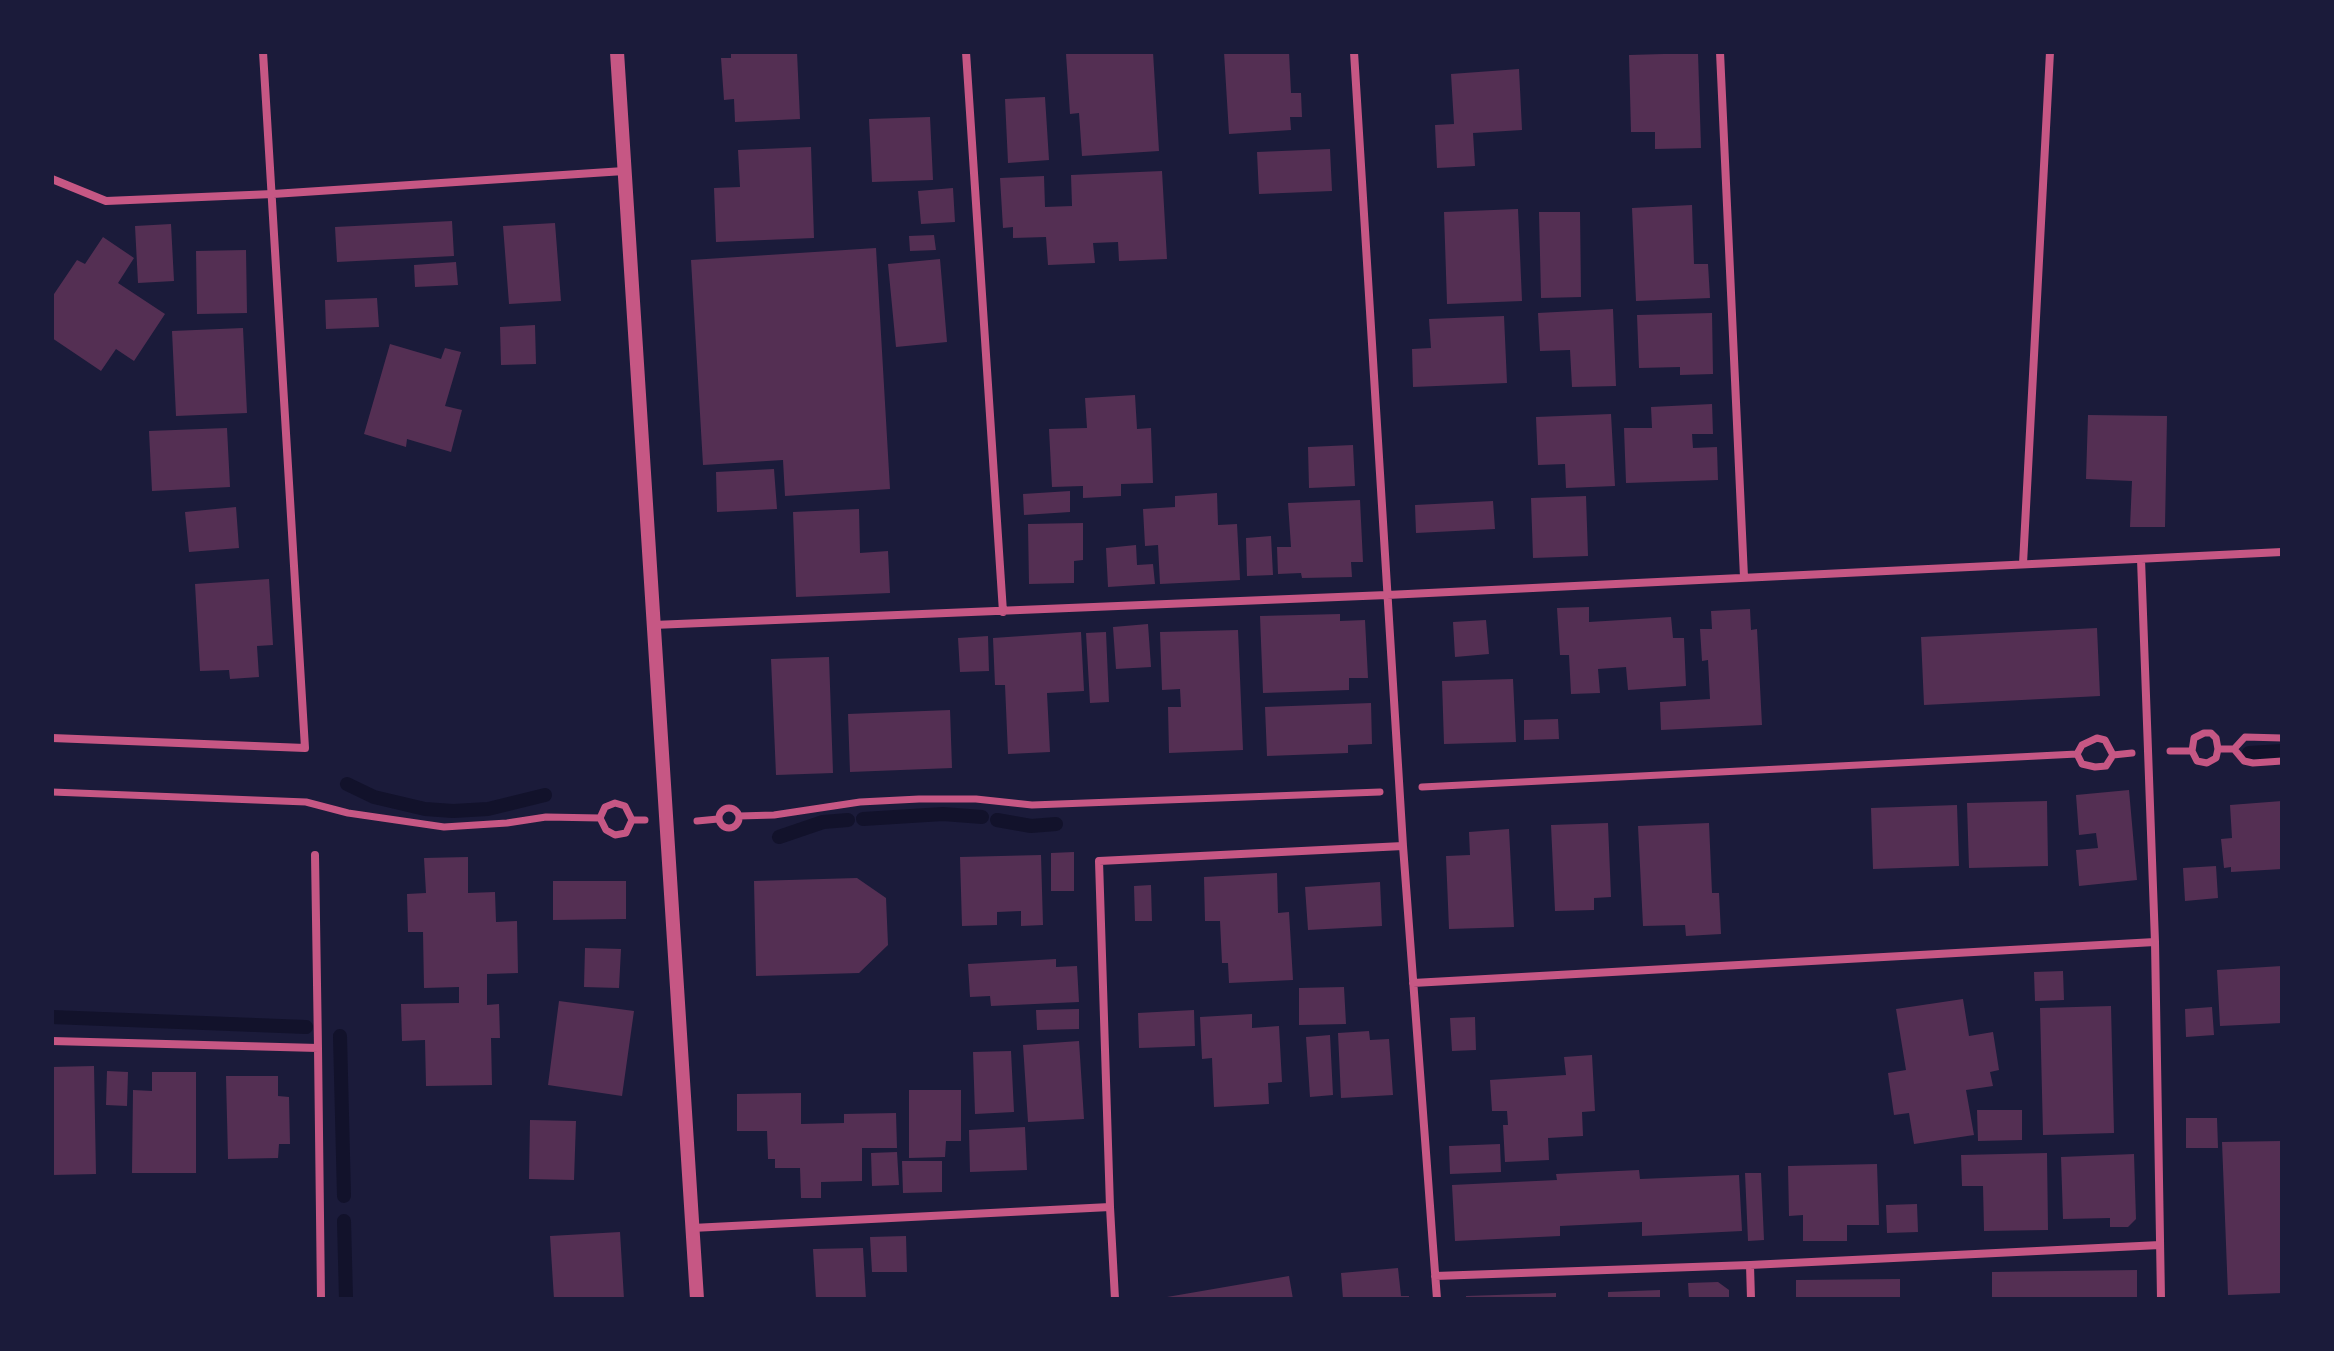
<!DOCTYPE html>
<html>
<head>
<meta charset="utf-8">
<style>
  body { margin:0 }
  #map { position:relative; width:2334px; height:1351px; overflow:hidden; background:#1b1b3a; font-family:Barlow,sans-serif }
  canvas { display:block }
  .frame { position:absolute; inset:0; border:54px solid #1b1b3a; pointer-events:none }
</style>
</head>
<body>
<div id="map">
<canvas width="2334" height="1351"></canvas>
<div class="frame"></div>
</div>
<script>
const context = document.querySelector('canvas').getContext('2d');
context.lineJoin = 'round';
function shape(rows) {
  const path = new Path2D();
  for (const r of rows) {
    if (r.length === 3) {
      path.moveTo(r[0] + r[2], r[1]);
      path.arc(r[0], r[1], r[2], 0, 2 * Math.PI);
      continue;
    }
    path.moveTo(r[0], r[1]);
    for (let i = 2; i < r.length; i += 2) path.lineTo(r[i], r[i + 1]);
  }
  return path;
}
function strokePath(path, color, width, dash) {
  context.strokeStyle = color;
  context.lineWidth = width;
  context.lineCap = dash ? 'butt' : 'round';
  context.setLineDash(dash || []);
  context.stroke(path);
}
function fillPath(path, color) {
  context.fillStyle = color;
  context.fill(path, 'evenodd');
}
strokePath(shape([
  [2249,753,2282,751],
  [347,784,374,797,425,809,453,811,488,809,545,795],
  [863,819,943,814,982,817],
  [997,820,1031,826,1056,824],
  [779,837,823,822,848,820],
  [52,1017,306,1027],
  [340,1036,344,1196],
  [344,1221,346,1299]
]), '#12122b', 14);
fillPath(shape([
  [731,52,797,52,800,119,735,122,734,99,724,100,721,58,731,58],
  [1076,52,1153,52,1159,151,1082,156,1079,113,1070,114,1066,54],
  [1224,52,1289,52,1291,93,1301,93,1302,117,1290,117,1291,130,1229,134],
  [1698,53,1701,148,1655,149,1655,132,1631,132,1629,55],
  [1519,69,1522,130,1473,133,1475,166,1437,168,1435,125,1454,124,1451,74],
  [1045,97,1049,160,1008,163,1005,99],
  [930,117,933,180,872,182,869,119],
  [811,147,814,238,716,242,714,188,740,187,738,150],
  [1330,149,1332,191,1259,194,1257,152],
  [1162,171,1167,259,1119,261,1118,242,1093,243,1095,263,1048,265,1046,237,1013,238,1013,227,1003,228,1000,178,1044,176,1045,207,1072,206,1071,175],
  [953,188,955,222,921,224,918,191],
  [1692,205,1694,264,1708,264,1710,298,1636,301,1632,208],
  [1518,209,1522,301,1447,304,1444,212],
  [1539,212,1580,212,1581,297,1541,298],
  [452,221,454,256,337,262,335,227],
  [555,223,561,301,509,304,503,226],
  [171,224,174,281,138,283,135,226],
  [934,235,936,250,910,251,909,236],
  [103,237,134,258,118,283,165,314,134,361,116,349,101,371,52,338,52,297,77,260,85,264],
  [876,248,890,489,785,496,783,460,703,465,691,260],
  [246,250,247,313,197,314,196,251],
  [940,259,947,342,896,347,888,264],
  [456,262,458,285,415,287,414,265],
  [377,298,379,327,326,329,325,300],
  [1613,309,1616,386,1572,387,1570,350,1540,351,1538,313],
  [1712,313,1713,374,1680,375,1680,367,1639,368,1637,315],
  [1504,316,1507,383,1413,387,1412,349,1431,348,1429,319],
  [535,325,536,364,501,365,500,327],
  [243,328,247,413,176,416,172,331],
  [390,344,441,359,445,348,461,352,445,406,462,410,451,452,407,439,406,447,364,434],
  [1135,395,1137,429,1151,428,1153,483,1121,484,1121,496,1083,498,1083,486,1052,487,1049,429,1087,428,1085,398],
  [1712,404,1713,434,1692,434,1693,448,1717,447,1718,480,1626,483,1624,428,1652,428,1651,407],
  [1611,414,1615,486,1566,488,1565,464,1538,465,1536,417],
  [2088,415,2167,416,2165,527,2130,527,2132,481,2086,479],
  [227,428,230,487,152,491,149,431],
  [1353,445,1355,486,1309,488,1308,447],
  [774,469,777,509,717,512,716,472],
  [1070,491,1070,512,1024,515,1023,494],
  [1217,493,1218,525,1237,524,1240,580,1160,584,1158,545,1145,546,1143,509,1175,507,1175,496],
  [1586,496,1588,556,1533,558,1531,498],
  [1360,500,1363,562,1351,562,1352,577,1302,578,1301,573,1278,574,1277,547,1291,547,1288,503],
  [1493,501,1495,529,1416,533,1415,505],
  [236,507,239,548,189,552,185,512],
  [859,509,860,553,888,551,890,593,796,597,793,512],
  [1083,523,1083,560,1074,561,1074,583,1029,584,1028,524],
  [1271,536,1273,575,1247,576,1246,538],
  [1136,545,1137,565,1153,564,1155,584,1108,587,1106,548],
  [269,579,273,645,257,646,259,677,230,679,229,670,200,671,195,584],
  [1589,607,1589,622,1671,617,1673,638,1684,638,1686,686,1628,690,1626,667,1598,669,1600,693,1571,694,1569,655,1560,655,1557,608],
  [1750,609,1751,630,1757,629,1762,725,1661,730,1660,702,1710,699,1708,660,1702,661,1700,629,1712,629,1711,611],
  [1340,614,1340,621,1365,620,1368,678,1349,678,1349,690,1263,693,1260,616],
  [1486,620,1489,654,1455,657,1453,622],
  [1148,624,1151,667,1116,669,1113,627],
  [2097,628,2100,696,1924,705,1921,637],
  [1238,630,1243,750,1169,753,1168,707,1181,707,1180,689,1162,690,1160,632],
  [1081,632,1084,691,1047,693,1050,752,1008,754,1005,685,995,685,993,638],
  [1106,632,1109,702,1090,703,1086,633],
  [988,636,989,671,960,672,958,638],
  [829,657,833,773,776,775,771,659],
  [1513,679,1516,742,1444,744,1442,681],
  [1371,703,1372,744,1348,745,1348,753,1267,756,1265,707],
  [950,710,952,768,850,772,848,714],
  [1558,719,1559,739,1524,740,1524,720],
  [2129,790,2137,880,2079,886,2076,850,2098,848,2096,833,2079,835,2076,795],
  [2047,801,2048,866,1969,868,1967,803],
  [2282,801,2282,869,2231,872,2231,867,2224,868,2221,839,2232,838,2230,805],
  [1957,805,1959,866,1873,869,1871,808],
  [1608,823,1611,897,1594,898,1594,910,1555,911,1551,825],
  [1709,823,1712,893,1719,893,1721,934,1686,936,1685,925,1643,926,1638,826],
  [1509,829,1514,927,1449,929,1446,856,1470,855,1469,832],
  [1074,852,1074,891,1051,891,1051,853],
  [1041,855,1043,925,1021,926,1021,911,997,912,997,925,962,926,960,857],
  [468,857,468,893,495,892,496,922,517,921,518,973,487,974,487,1005,499,1004,500,1038,491,1038,492,1085,426,1086,425,1040,402,1041,401,1004,459,1003,459,987,424,988,423,932,408,932,407,894,426,893,424,858],
  [2216,866,2218,898,2185,901,2183,868],
  [1277,873,1278,913,1289,912,1293,980,1229,983,1228,963,1222,963,1220,921,1205,921,1204,877],
  [857,878,886,898,888,945,859,973,756,976,754,881],
  [553,881,626,881,626,919,553,920],
  [1380,882,1382,926,1308,930,1305,887],
  [1151,885,1152,921,1135,921,1134,886],
  [585,948,621,949,619,988,584,987],
  [1056,959,1056,967,1077,966,1079,1002,991,1006,990,996,970,997,968,964],
  [2282,966,2282,1023,2220,1026,2217,970],
  [2063,971,2064,1000,2035,1001,2034,972],
  [1344,987,1346,1024,1299,1025,1299,988],
  [1963,999,1969,1036,1993,1032,1999,1070,1990,1072,1993,1086,1966,1090,1974,1135,1914,1144,1909,1113,1894,1115,1888,1073,1906,1070,1896,1009],
  [559,1001,634,1011,622,1096,548,1085],
  [2111,1006,2114,1133,2043,1135,2040,1008],
  [2212,1007,2214,1035,2186,1037,2185,1009],
  [1079,1009,1079,1029,1037,1030,1036,1010],
  [1194,1010,1195,1046,1139,1048,1138,1013],
  [1252,1014,1252,1028,1279,1026,1282,1082,1268,1083,1269,1104,1214,1107,1212,1058,1202,1059,1200,1017],
  [1475,1017,1476,1050,1452,1051,1450,1018],
  [1369,1031,1370,1040,1389,1039,1393,1095,1341,1098,1338,1033],
  [1330,1035,1333,1095,1310,1097,1306,1037],
  [1079,1041,1084,1119,1028,1122,1023,1045],
  [1011,1051,1014,1112,975,1114,973,1052],
  [1592,1055,1595,1111,1582,1112,1583,1136,1548,1138,1549,1160,1505,1162,1503,1125,1508,1125,1507,1111,1492,1111,1490,1080,1566,1075,1564,1057],
  [94,1066,96,1174,52,1175,52,1067],
  [107,1071,128,1072,127,1106,106,1105],
  [152,1072,196,1072,196,1173,132,1173,133,1090,152,1091],
  [226,1076,278,1076,278,1096,289,1097,290,1144,279,1144,278,1158,228,1159],
  [909,1090,961,1090,961,1141,946,1141,945,1157,909,1158],
  [801,1093,801,1124,844,1123,844,1114,896,1113,897,1148,862,1148,862,1181,821,1182,821,1198,801,1198,800,1168,775,1168,775,1159,768,1159,767,1131,737,1131,737,1094],
  [1977,1110,2022,1110,2022,1140,1978,1141],
  [2186,1118,2217,1118,2218,1148,2186,1148],
  [530,1120,576,1121,574,1180,529,1179],
  [1025,1127,1027,1170,970,1172,969,1130],
  [2282,1141,2282,1293,2228,1295,2222,1142],
  [1500,1144,1501,1172,1450,1174,1449,1146],
  [897,1152,899,1185,872,1186,871,1153],
  [2047,1153,2048,1230,1984,1231,1983,1186,1962,1186,1961,1155],
  [2134,1154,2136,1219,2128,1227,2110,1227,2110,1218,2063,1219,2061,1157],
  [902,1161,942,1161,942,1192,903,1193],
  [1877,1164,1879,1225,1847,1225,1847,1241,1803,1241,1803,1215,1789,1216,1788,1166],
  [1639,1170,1640,1179,1739,1175,1742,1231,1642,1236,1642,1222,1560,1226,1560,1236,1455,1241,1452,1185,1557,1180,1556,1174],
  [1745,1173,1761,1173,1764,1240,1748,1241],
  [1917,1204,1918,1232,1887,1233,1886,1205],
  [620,1232,624,1299,554,1299,550,1236],
  [906,1236,907,1272,872,1272,870,1237],
  [863,1248,866,1299,816,1299,813,1249],
  [1398,1268,1401,1296,1409,1296,1409,1299,1343,1299,1341,1273],
  [2137,1270,2137,1299,1992,1299,1992,1272],
  [1289,1276,1293,1299,1167,1299,1167,1297],
  [1900,1279,1900,1299,1796,1299,1796,1280],
  [1718,1282,1729,1290,1729,1299,1689,1299,1688,1283],
  [1660,1290,1660,1299,1608,1299,1608,1292],
  [1556,1293,1556,1299,1466,1299,1466,1296]
]), '#542f53');
strokePath(shape([
  [2234,749,2245,737,2282,738],
  [2170,751,2192,751,2197,761,2207,763,2216,758,2218,749,2234,749,2244,761,2253,763,2282,761],
  [2192,751,2194,738,2204,733,2211,733,2216,738,2218,749],
  [2077,754,2082,745,2097,738,2105,740,2113,755],
  [1422,787,2077,754,2082,764,2095,767,2106,766,2113,755,2132,753],
  [52,792,306,802,348,813,444,827,507,823,546,817,600,818,605,807,615,803,625,806,632,820,645,820],
  [729,818,10],
  [739,816,774,815,860,802,919,799,976,799,1032,805,1380,792],
  [600,818,606,830,615,835,626,833,632,820],
  [697,821,718,819]
]), '#c65784', 7);
strokePath(shape([
  [966,52,1003,612],
  [1354,52,1403,846,1437,1299],
  [1720,52,1744,577],
  [52,179,106,201,273,194,624,171],
  [2141,559,2155,942,2161,1299],
  [2023,564,2050,52],
  [653,625,1387,595,2282,552],
  [52,738,305,748,263,52],
  [315,855,318,1048],
  [1413,983,2155,942],
  [52,1041,318,1048,321,1299],
  [1110,1207,1099,861,1403,846],
  [692,1228,1110,1207,1115,1299],
  [1750,1265,1751,1299],
  [1435,1276,1750,1265,2160,1245]
]), '#c65784', 8);
strokePath(shape([
  [617,52,697,1299]
]), '#c65784', 14);
</script>
</body>
</html>
